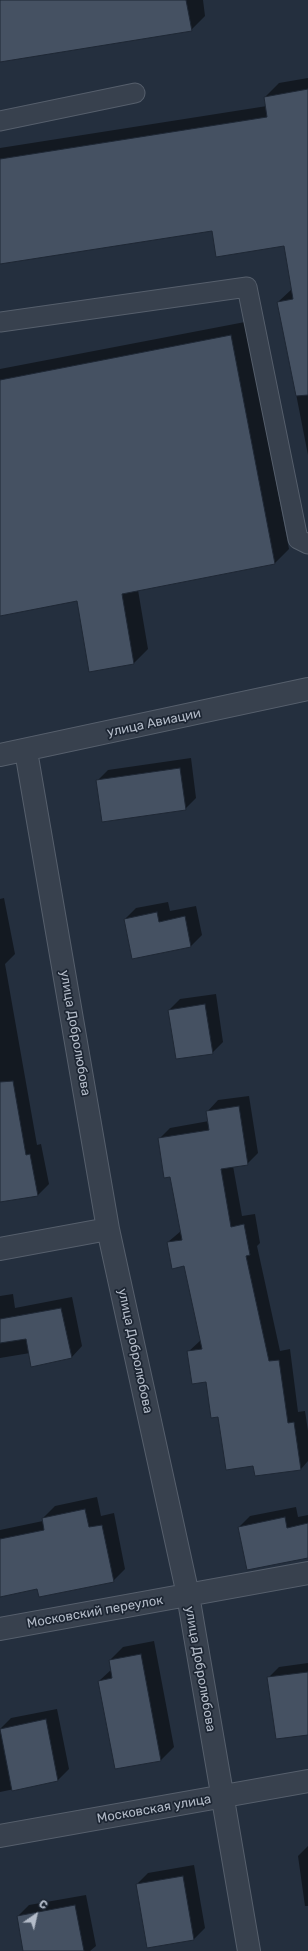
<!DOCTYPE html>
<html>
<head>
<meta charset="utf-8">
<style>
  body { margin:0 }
  #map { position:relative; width:308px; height:1951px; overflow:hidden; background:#242f3e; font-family:Rubik,sans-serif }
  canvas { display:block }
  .north { position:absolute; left:16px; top:1895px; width:40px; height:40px; -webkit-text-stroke:3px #1d2633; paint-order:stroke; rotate:34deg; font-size:11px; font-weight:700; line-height:16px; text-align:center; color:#b4bcc9 }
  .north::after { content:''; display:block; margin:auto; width:14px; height:18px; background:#b4bcc9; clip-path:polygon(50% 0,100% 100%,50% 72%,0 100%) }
</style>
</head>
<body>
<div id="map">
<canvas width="308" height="1951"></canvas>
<div class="north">С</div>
</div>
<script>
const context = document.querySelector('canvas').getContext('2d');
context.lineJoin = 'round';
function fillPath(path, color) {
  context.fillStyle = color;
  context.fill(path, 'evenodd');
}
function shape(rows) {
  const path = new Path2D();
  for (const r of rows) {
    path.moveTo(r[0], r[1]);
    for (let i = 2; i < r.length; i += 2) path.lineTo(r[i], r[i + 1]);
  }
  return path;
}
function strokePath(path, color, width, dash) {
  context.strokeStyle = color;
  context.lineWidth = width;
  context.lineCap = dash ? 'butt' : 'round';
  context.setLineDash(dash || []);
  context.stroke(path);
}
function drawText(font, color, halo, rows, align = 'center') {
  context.font = font + ' Rubik,sans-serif';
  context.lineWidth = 3.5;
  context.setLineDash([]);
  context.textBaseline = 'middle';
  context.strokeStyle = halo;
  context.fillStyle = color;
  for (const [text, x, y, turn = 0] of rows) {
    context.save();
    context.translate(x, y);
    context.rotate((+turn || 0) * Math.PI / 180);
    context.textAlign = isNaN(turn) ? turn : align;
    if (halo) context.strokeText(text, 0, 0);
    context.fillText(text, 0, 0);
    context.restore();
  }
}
fillPath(shape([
  [0,0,203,0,205,16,191,30,0,61],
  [308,78,308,455,278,302,292,289,285,245,213,230,0,263,0,148,267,106,265,97,279,83],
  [245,322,289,549,275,563,138,590,148,649,134,663,78,600,0,615,0,369],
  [191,758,196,798,185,809,97,781,108,770],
  [4,898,15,954,5,964,37,1145,41,1144,49,1184,38,1195,0,1201,0,899],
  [168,902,170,911,196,906,202,935,191,946,133,958,125,919,136,908],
  [216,994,223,1042,212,1053,169,1010,180,999],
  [249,1096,258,1153,247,1164,233,1166,242,1216,255,1214,260,1243,257,1246,280,1351,290,1349,298,1412,305,1411,308,1431,308,1461,301,1469,256,1475,254,1465,219,1416,207,1381,188,1352,201,1340,185,1265,168,1242,181,1231,171,1176,159,1139,170,1128,209,1121,207,1112,218,1100],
  [13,1294,15,1308,72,1297,82,1346,71,1358,30,1353,0,1358,0,1296],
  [97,1497,101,1516,114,1513,125,1569,113,1581,38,1588,0,1596,0,1530,43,1521,43,1518,55,1506],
  [296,1507,298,1517,308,1515,308,1557,239,1527,250,1516],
  [154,1641,174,1747,161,1760,116,1768,99,1681,112,1669,110,1660,123,1647],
  [308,1663,308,1734,268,1678,279,1667],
  [57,1709,69,1769,58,1780,0,1792,0,1729,11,1718],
  [308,1846,308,1906,305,1906,298,1856],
  [194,1865,205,1928,194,1939,137,1884,148,1873],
  [86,1895,96,1946,90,1951,24,1951,18,1916,29,1905]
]), '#0007');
const building = shape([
  [0,0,186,0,192,31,0,62,0,0],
  [308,89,308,395,296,396,277,302,293,299,284,246,216,257,212,231,0,264,0,159,267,117,264,97,308,89],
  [231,335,275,564,122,594,134,664,89,672,77,601,0,616,0,380,231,335],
  [180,768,186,810,102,822,96,780,180,768],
  [157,912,159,922,185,916,191,947,132,959,124,919,157,912],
  [205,1004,213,1054,176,1059,168,1010,205,1004],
  [13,1081,26,1155,30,1154,38,1196,0,1202,0,1082,13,1081],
  [239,1106,248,1165,221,1169,231,1227,244,1224,250,1255,246,1256,269,1361,279,1360,288,1423,294,1422,301,1470,255,1476,253,1466,226,1470,218,1417,211,1418,206,1382,192,1384,187,1351,202,1349,184,1266,172,1269,167,1242,182,1240,170,1177,164,1178,158,1138,209,1130,206,1111,239,1106],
  [61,1308,72,1358,31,1367,26,1339,0,1343,0,1319,61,1308],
  [85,1509,89,1527,102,1525,114,1582,39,1597,37,1589,0,1597,0,1539,44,1530,42,1518,85,1509],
  [285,1517,287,1528,308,1523,308,1558,247,1570,238,1527,285,1517],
  [141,1654,161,1761,115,1769,98,1681,112,1678,109,1660,141,1654],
  [308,1672,308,1735,276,1739,267,1677,308,1672],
  [46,1719,58,1781,12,1791,0,1729,46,1719],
  [183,1876,194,1940,147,1948,136,1884,183,1876],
  [75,1905,84,1951,23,1951,17,1916,75,1905]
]);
fillPath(building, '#455162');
strokePath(building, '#1f2835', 1);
const lane = shape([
  [0,121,135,93],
  [0,322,247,287,298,539,308,544]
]);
const street = shape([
  [26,751,108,1229,188,1595,249,1951],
  [0,755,308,689],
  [0,1249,108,1229],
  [0,1629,308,1573],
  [0,1836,308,1781]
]);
strokePath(lane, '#565f6c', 21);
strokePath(street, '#565f6c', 24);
strokePath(lane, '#38414e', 19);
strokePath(street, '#38414e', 22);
drawText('13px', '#b4bcc9', '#1d2633', [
  ["улица Авиации",154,723,-12],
  ["улица Добролюбова",75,1033,80],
  ["улица Добролюбова",135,1351,78],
  ["Московский переулок",95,1612,-10],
  ["улица Добролюбова",200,1669,80],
  ["Московская улица",154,1809,-10]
]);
</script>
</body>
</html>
